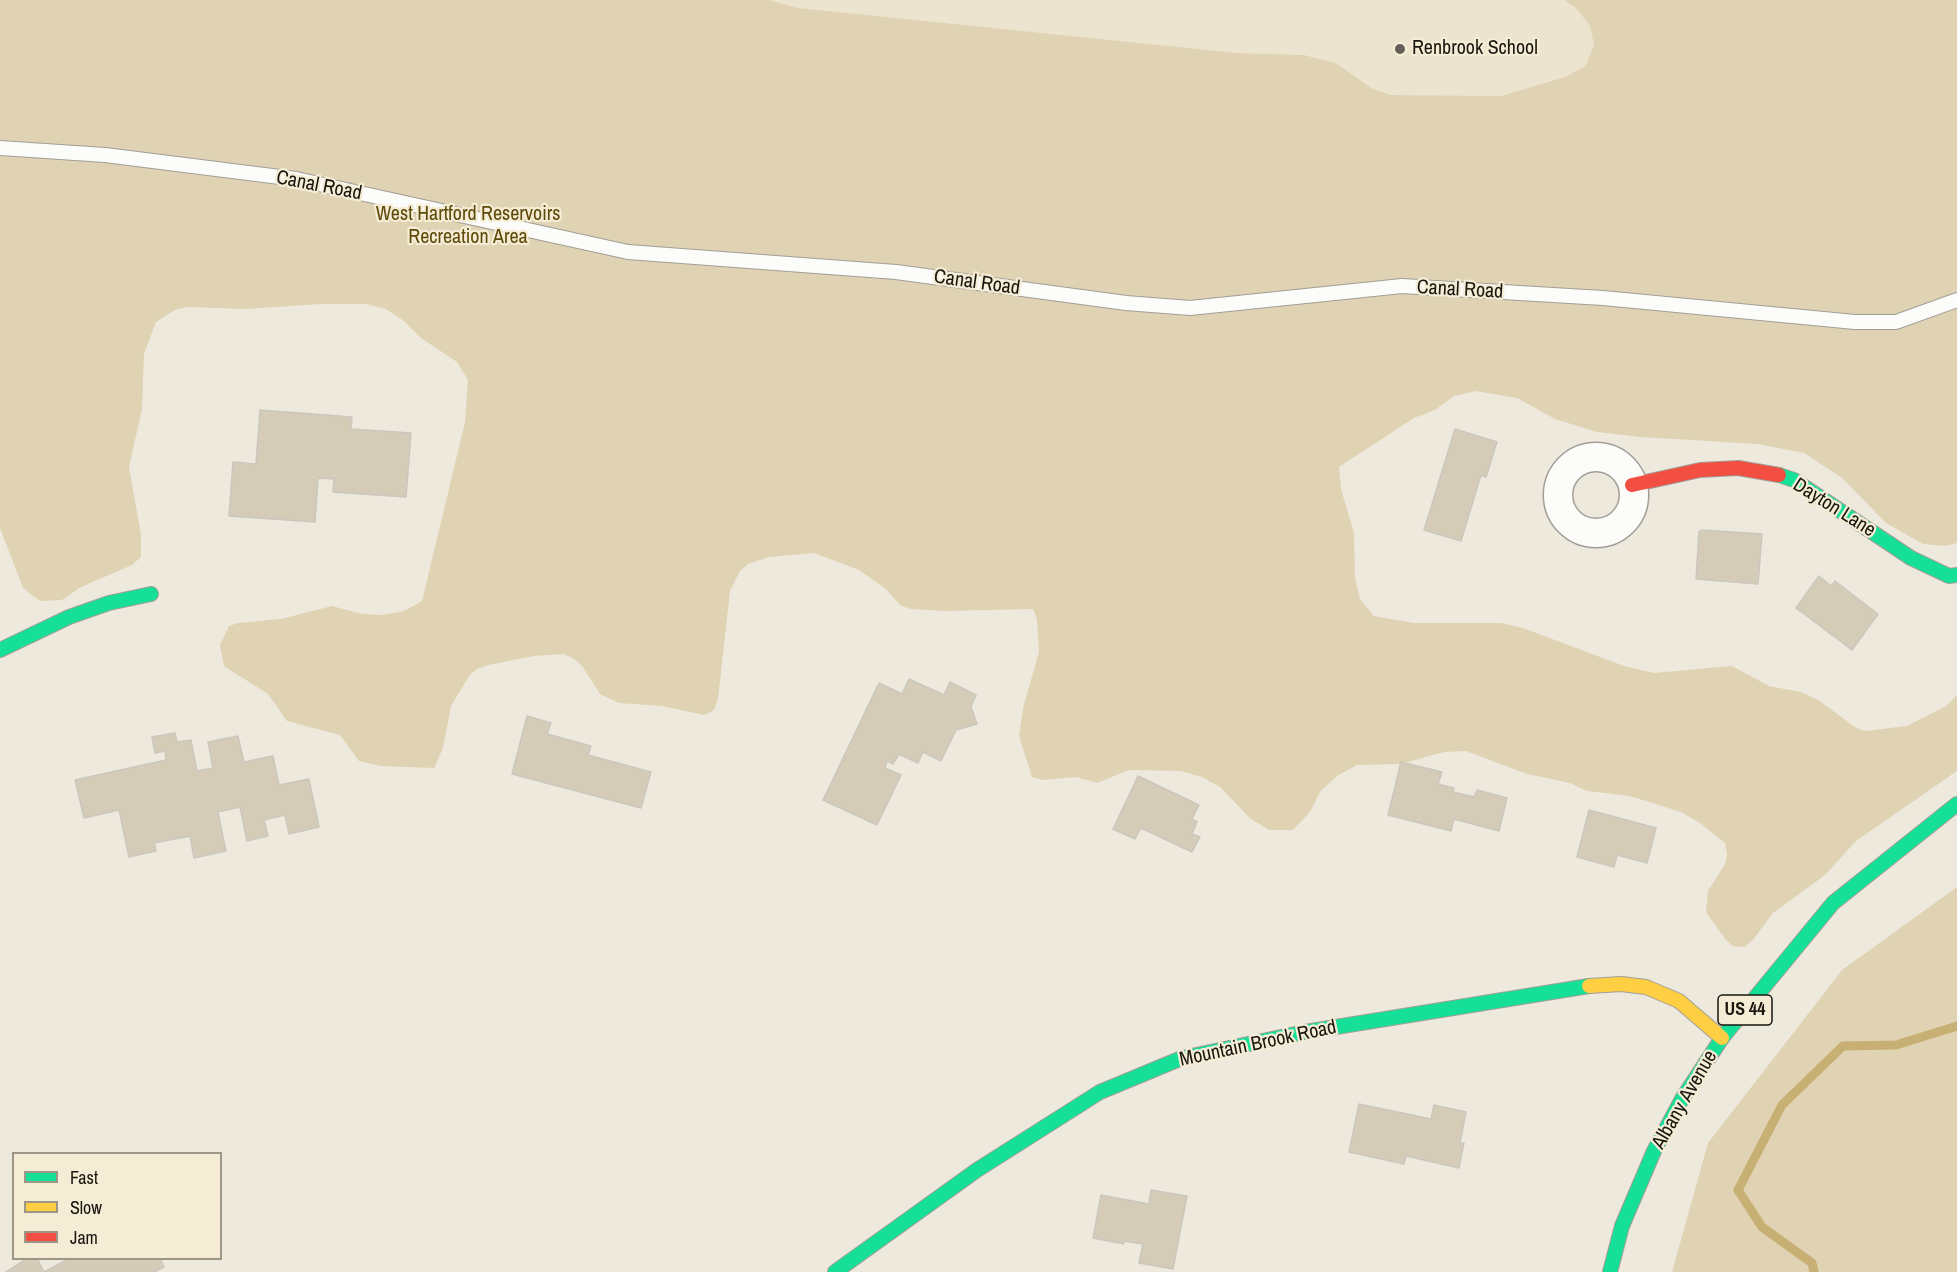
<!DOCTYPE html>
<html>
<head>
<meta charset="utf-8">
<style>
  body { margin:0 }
  #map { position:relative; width:1957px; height:1272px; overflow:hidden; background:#eee9dd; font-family:"Archivo Narrow",sans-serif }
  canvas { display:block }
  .legend { position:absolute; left:12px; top:1152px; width:210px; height:108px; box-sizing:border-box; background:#f5ecd6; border:2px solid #9d9686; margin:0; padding:8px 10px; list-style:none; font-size:18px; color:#19160f }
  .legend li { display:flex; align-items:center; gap:12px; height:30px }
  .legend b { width:30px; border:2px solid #9d9686 }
</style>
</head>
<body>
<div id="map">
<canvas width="1957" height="1272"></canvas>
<ul class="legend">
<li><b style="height:8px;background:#16e098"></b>Fast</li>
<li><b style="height:8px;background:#ffcf43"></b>Slow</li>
<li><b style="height:8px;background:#f24e42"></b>Jam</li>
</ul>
</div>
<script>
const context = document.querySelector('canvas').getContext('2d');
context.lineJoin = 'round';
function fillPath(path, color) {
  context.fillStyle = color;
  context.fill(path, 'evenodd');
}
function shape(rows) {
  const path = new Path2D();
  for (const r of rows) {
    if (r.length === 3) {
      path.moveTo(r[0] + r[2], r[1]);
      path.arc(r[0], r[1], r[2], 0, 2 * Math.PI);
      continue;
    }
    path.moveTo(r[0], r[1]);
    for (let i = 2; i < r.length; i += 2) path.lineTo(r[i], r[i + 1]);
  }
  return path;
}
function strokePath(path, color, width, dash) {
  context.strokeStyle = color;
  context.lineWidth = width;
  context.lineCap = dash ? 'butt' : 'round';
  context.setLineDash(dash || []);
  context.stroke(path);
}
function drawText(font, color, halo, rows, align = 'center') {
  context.font = font + ' "Archivo Narrow",sans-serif';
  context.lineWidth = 4.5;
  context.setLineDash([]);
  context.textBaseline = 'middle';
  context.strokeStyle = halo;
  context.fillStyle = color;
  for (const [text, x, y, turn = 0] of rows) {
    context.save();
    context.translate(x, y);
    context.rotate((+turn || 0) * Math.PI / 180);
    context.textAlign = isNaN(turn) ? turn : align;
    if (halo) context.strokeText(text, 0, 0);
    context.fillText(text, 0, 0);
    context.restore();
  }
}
fillPath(shape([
  [769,0,1564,0,1576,8,1590,26,1594,46,1585,66,1565,77,1501,96,1391,95,1371,88,1336,63,1304,55,1237,53,799,8]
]), '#ede4cf');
fillPath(shape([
  [0,0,769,0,799,8,1237,53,1304,55,1336,63,1371,88,1391,95,1501,96,1565,77,1585,66,1594,46,1590,26,1576,8,1564,0,1957,0,1957,543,1945,546,1923,544,1886,523,1841,477,1804,453,1758,444,1641,437,1597,432,1555,419,1517,398,1476,391,1454,396,1435,410,1414,418,1339,467,1341,489,1354,533,1355,578,1360,599,1374,616,1414,623,1501,623,1523,628,1624,666,1654,673,1732,666,1769,686,1801,692,1820,701,1856,728,1865,731,1907,726,1946,706,1957,695,1957,771,1856,841,1825,875,1773,913,1753,940,1744,947,1733,946,1725,939,1706,912,1708,891,1725,864,1727,854,1725,843,1700,823,1681,812,1630,796,1587,791,1570,783,1527,774,1466,751,1444,752,1400,764,1357,765,1337,776,1320,792,1310,812,1293,830,1269,830,1251,819,1220,787,1202,777,1181,771,1129,770,1097,783,1076,777,1042,780,1032,777,1019,736,1024,704,1039,652,1037,619,1033,609,944,611,911,609,901,606,886,589,859,570,814,553,769,557,748,564,740,571,730,591,718,699,714,710,704,715,662,706,619,703,600,694,582,666,574,659,564,654,534,656,488,665,477,669,469,676,451,706,443,748,434,768,380,766,359,761,340,735,287,721,268,694,224,666,220,645,229,626,238,623,281,619,332,606,362,614,383,615,404,611,422,601,465,422,468,380,457,362,421,338,404,321,386,309,366,304,321,304,245,309,187,307,175,310,156,322,144,354,142,409,129,467,141,535,141,557,132,565,81,587,62,600,40,601,23,588,0,528],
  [1957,887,1957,1272,1672,1272,1708,1143,1842,970]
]), '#e0d3b4');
strokePath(shape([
  [1814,1272,1812,1263,1762,1227,1738,1190,1782,1105,1843,1046,1896,1045,1957,1026]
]), '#c8b075', 9);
const building = shape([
  [260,410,352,417,351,429,411,433,406,497,333,492,334,479,318,478,315,522,229,516,233,462,256,464,260,410],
  [1455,429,1497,442,1486,477,1481,475,1461,541,1424,530,1455,429],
  [1701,530,1762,534,1758,584,1696,579,1699,532,1701,530],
  [1819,576,1831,586,1835,581,1878,614,1852,650,1796,608,1819,576],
  [909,679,944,695,950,682,976,695,971,707,977,724,956,730,941,761,923,752,918,763,899,754,893,764,887,761,885,768,901,775,877,825,823,800,879,683,902,694,909,679],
  [527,716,551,723,547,734,591,746,588,755,651,772,641,808,512,774,527,716],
  [175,733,177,742,191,740,197,771,213,768,208,742,238,736,244,762,273,756,279,785,309,779,319,827,289,834,285,815,264,820,268,836,247,841,240,807,218,812,226,851,194,858,190,836,154,843,156,851,129,857,119,810,84,818,75,780,166,760,165,751,155,753,152,737,175,733],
  [1401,762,1442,772,1438,784,1454,788,1453,792,1474,797,1477,790,1507,798,1499,831,1454,819,1451,831,1388,815,1401,762],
  [1138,776,1199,805,1192,819,1197,822,1192,834,1200,837,1192,852,1141,828,1135,839,1113,829,1138,776],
  [1589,810,1656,828,1647,863,1617,855,1614,867,1577,857,1589,810],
  [1359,1104,1431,1119,1434,1105,1466,1112,1460,1143,1464,1143,1459,1168,1406,1156,1404,1164,1349,1152,1359,1104],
  [1151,1190,1187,1196,1173,1269,1139,1263,1143,1244,1124,1241,1124,1244,1093,1238,1101,1195,1149,1204,1151,1190],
  [28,1258,37,1258,44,1272,70,1258,160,1258,164,1267,154,1272,6,1272,28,1258]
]);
fillPath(building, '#d5ccb8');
strokePath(building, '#ccc7be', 1.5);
const lane = shape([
  [0,148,105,155,296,179,628,252,896,272,1126,303,1190,308,1402,286,1603,298,1855,322,1896,322,1957,300]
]);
const street = shape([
  [1596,495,38]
]);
const fast = shape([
  [1779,475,1794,480,1911,558,1949,576,1957,575],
  [0,650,69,617,109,603,151,594],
  [835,1272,977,1170,1100,1092,1182,1058,1305,1032,1589,986],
  [1610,1272,1622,1226,1654,1151,1682,1099,1722,1038,1833,903,1957,804]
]);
const slow = shape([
  [1589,986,1621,984,1646,987,1679,1001,1722,1038]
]);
const jam = shape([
  [1632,485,1700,470,1738,468,1779,475]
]);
strokePath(lane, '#a29e96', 16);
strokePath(street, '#a29e96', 31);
strokePath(fast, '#a29e96', 16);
strokePath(slow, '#a29e96', 16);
strokePath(jam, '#a29e96', 16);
strokePath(lane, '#fcfcfa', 14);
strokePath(street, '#fcfcfa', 28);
strokePath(fast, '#16e098', 14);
strokePath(slow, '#ffcf43', 14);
strokePath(jam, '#f24e42', 14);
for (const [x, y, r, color] of [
  [1400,49,6,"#646057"]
]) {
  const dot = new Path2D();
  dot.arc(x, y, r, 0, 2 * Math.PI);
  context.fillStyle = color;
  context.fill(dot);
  strokePath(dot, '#f5ecd6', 2);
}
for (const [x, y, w] of [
  [1745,1010,54]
]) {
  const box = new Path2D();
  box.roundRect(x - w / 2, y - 15, w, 30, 4.5);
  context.fillStyle = '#f5ecd6';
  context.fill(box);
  strokePath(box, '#19160f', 1.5);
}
drawText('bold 18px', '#19160f', null, [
  ["US 44",1745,1010]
]);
drawText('20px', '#19160f', '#f5ecd6', [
  ["Renbrook School",1412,49]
], 'left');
drawText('20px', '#19160f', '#f5ecd6', [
  ["Canal Road",319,186,11],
  ["Canal Road",977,283,8],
  ["Canal Road",1460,290,3],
  ["Dayton Lane",1834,508,32],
  ["Mountain Brook Road",1258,1044,-12],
  ["Albany Avenue",1685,1100,-60]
]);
drawText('20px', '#5e4908', '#f5ecd6', [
  ["West Hartford Reservoirs",468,215],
  ["Recreation Area",468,238]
]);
</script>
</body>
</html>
